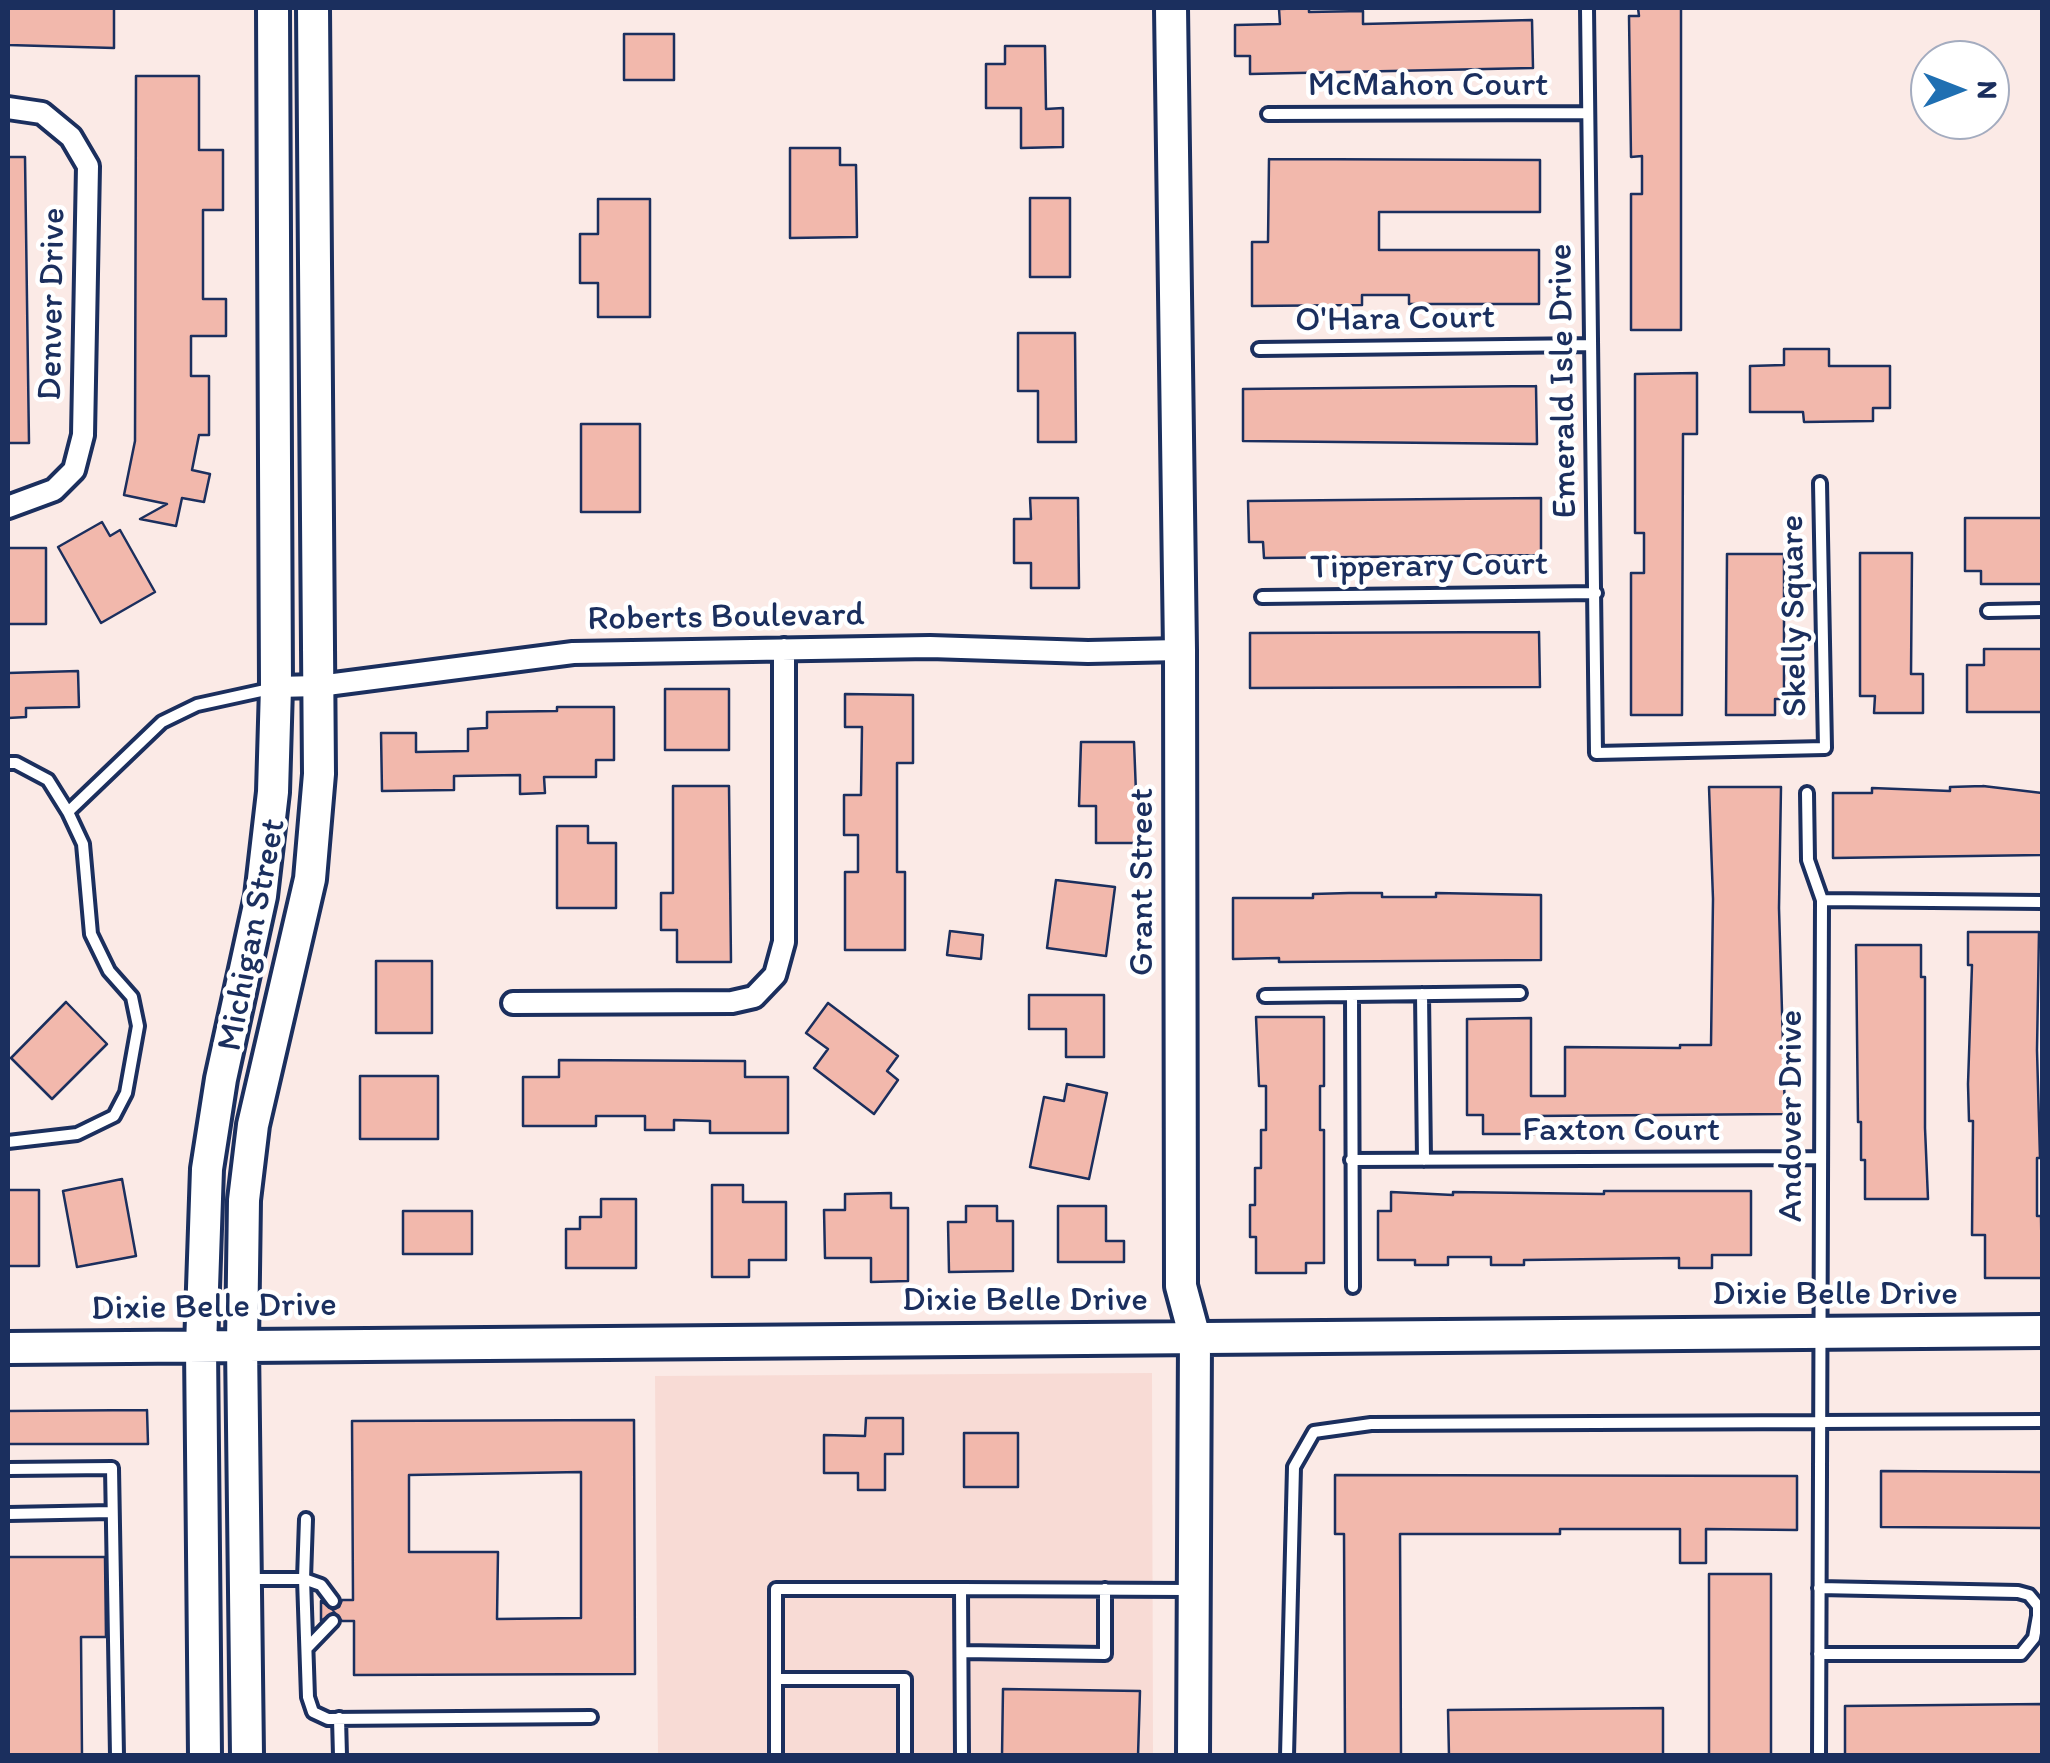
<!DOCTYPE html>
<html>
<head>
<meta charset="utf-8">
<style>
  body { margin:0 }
  #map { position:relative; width:2050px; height:1763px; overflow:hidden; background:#fbeae6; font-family:Itim,sans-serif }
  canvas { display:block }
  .frame { position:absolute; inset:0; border:10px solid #1b2f5e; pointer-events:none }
  .north { position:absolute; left:1910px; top:40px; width:100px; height:100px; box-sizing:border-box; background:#fff; border:2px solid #a4acbf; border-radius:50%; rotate:90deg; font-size:28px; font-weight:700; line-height:40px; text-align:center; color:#1b2f5e }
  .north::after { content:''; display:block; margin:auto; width:35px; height:45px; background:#1f6fb2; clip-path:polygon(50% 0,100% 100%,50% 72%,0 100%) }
</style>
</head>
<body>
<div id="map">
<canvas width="2050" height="1763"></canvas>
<div class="frame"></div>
<div class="north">N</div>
</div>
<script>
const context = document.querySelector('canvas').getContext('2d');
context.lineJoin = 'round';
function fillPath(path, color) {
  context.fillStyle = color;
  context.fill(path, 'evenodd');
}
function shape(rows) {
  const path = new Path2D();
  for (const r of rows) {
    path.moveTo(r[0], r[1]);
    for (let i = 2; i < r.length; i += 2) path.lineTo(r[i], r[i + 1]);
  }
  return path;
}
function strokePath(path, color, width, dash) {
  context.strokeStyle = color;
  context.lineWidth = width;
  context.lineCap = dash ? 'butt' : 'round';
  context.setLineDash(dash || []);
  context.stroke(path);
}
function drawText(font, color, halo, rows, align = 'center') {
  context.font = font + ' Itim,sans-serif';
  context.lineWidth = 9;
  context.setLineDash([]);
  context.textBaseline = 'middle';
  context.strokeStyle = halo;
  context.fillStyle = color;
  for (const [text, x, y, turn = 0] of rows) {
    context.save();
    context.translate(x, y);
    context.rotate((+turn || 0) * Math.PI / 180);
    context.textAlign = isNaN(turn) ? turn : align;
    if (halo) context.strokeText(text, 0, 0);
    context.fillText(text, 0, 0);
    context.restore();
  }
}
fillPath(shape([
  [1152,1373,1153,1755,658,1755,655,1376]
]), '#f8dbd5');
const building = shape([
  [8,8,114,8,114,48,8,45,8,8],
  [1309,8,1309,12,1363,11,1363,24,1532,20,1533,68,1250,74,1250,56,1235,56,1235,25,1280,24,1279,9,1309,8],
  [1638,8,1681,8,1681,330,1631,330,1631,194,1642,194,1642,156,1631,157,1629,16,1639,16,1638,8],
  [624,34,674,34,674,80,624,80,624,34],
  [1005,46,1045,46,1046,109,1063,108,1063,147,1021,148,1021,108,986,108,986,64,1005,64,1005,46],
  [136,76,199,76,199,150,223,150,223,210,203,210,203,299,226,299,226,336,191,336,191,376,209,376,209,435,199,435,192,470,210,474,204,502,182,498,176,526,140,519,167,504,124,495,135,441,136,76],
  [790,148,840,148,840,165,856,165,857,237,790,238,790,148],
  [8,157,25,157,29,443,8,443,8,157],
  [1269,159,1540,160,1540,212,1379,212,1379,250,1539,250,1539,304,1409,304,1409,295,1362,295,1362,305,1252,306,1252,242,1268,242,1269,159],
  [1030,198,1070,198,1070,277,1030,277,1030,198],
  [598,199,650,199,650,317,598,317,598,283,580,283,580,234,598,234,598,199],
  [1018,333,1075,333,1076,442,1038,442,1038,391,1018,391,1018,333],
  [1784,349,1829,349,1829,366,1890,366,1890,408,1873,408,1873,421,1804,422,1803,412,1750,412,1750,366,1784,365,1784,349],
  [1697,373,1697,434,1683,434,1682,715,1631,715,1631,573,1644,573,1644,533,1635,533,1635,374,1697,373],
  [1536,386,1537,444,1243,441,1243,389,1536,386],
  [581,424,640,424,640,512,581,512,581,424],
  [1030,498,1078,498,1079,588,1031,588,1031,563,1014,563,1014,519,1031,519,1030,498],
  [1541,498,1541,555,1264,558,1263,542,1249,542,1248,501,1541,498],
  [1965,518,2042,518,2042,584,1981,584,1981,571,1965,571,1965,518],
  [102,522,110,536,120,530,155,592,101,623,58,547,102,522],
  [8,548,46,548,46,624,8,624,8,548],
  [1860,553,1912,553,1911,674,1923,674,1923,713,1874,713,1875,696,1860,696,1860,553],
  [1727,554,1784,554,1784,699,1775,699,1775,715,1726,715,1727,554],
  [1539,632,1540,687,1250,688,1250,633,1539,632],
  [1984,649,2042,649,2042,712,1967,712,1967,665,1984,665,1984,649],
  [78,671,79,707,26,708,26,717,8,718,8,673,78,671],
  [665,689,729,689,729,750,665,750,665,689],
  [845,694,913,695,913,763,897,763,897,872,905,872,905,950,845,950,845,872,858,872,858,835,844,835,844,795,861,795,862,727,845,727,845,694],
  [557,707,614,707,614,760,596,760,596,777,544,777,545,793,520,794,520,775,454,776,454,790,382,791,381,733,416,733,416,752,468,751,468,729,487,728,487,712,557,711,557,707],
  [1081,742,1134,742,1138,843,1096,843,1096,806,1079,806,1081,742],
  [673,786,729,786,731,962,677,962,677,930,661,930,661,893,673,893,673,786],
  [1983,786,2042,793,2042,855,1833,858,1833,793,1872,793,1872,788,1950,791,1950,787,1983,786],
  [1709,787,1781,787,1779,908,1785,1114,1534,1116,1534,1134,1483,1134,1483,1115,1467,1115,1467,1019,1531,1018,1531,1096,1565,1096,1565,1047,1680,1048,1680,1045,1711,1045,1713,899,1709,787],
  [557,826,588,826,588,843,616,843,616,908,557,908,557,826],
  [1056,880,1115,887,1106,956,1047,948,1056,880],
  [1349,893,1382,893,1382,897,1436,897,1436,893,1541,895,1541,960,1279,962,1279,958,1233,959,1233,898,1313,898,1313,894,1349,893],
  [950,931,983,935,981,959,947,955,950,931],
  [1968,932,2039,932,2037,1050,2040,1158,2037,1158,2037,1216,2041,1216,2042,1278,1985,1278,1985,1235,1972,1235,1973,1121,1969,1121,1968,1084,1972,965,1968,965,1968,932],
  [1856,945,1921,945,1921,977,1925,977,1925,1128,1928,1199,1865,1199,1865,1160,1861,1160,1861,1122,1858,1122,1856,945],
  [376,961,432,961,432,1033,376,1033,376,961],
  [1029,995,1104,995,1104,1057,1066,1057,1066,1029,1029,1029,1029,995],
  [66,1002,107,1044,52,1099,11,1058,66,1002],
  [828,1003,898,1056,887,1071,898,1080,874,1114,814,1068,828,1049,806,1033,828,1003],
  [1256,1017,1324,1017,1324,1086,1320,1086,1320,1130,1324,1130,1324,1263,1306,1263,1306,1273,1256,1273,1256,1237,1250,1237,1250,1205,1255,1205,1255,1168,1261,1168,1261,1130,1266,1130,1266,1086,1259,1086,1256,1017],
  [559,1060,745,1061,745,1077,788,1077,788,1133,710,1133,710,1121,674,1120,674,1130,645,1130,645,1116,596,1116,596,1126,523,1126,523,1077,559,1077,559,1060],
  [360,1076,438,1076,438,1139,360,1139,360,1076],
  [1067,1084,1107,1093,1089,1179,1030,1167,1044,1097,1064,1101,1067,1084],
  [122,1179,136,1256,77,1267,63,1191,122,1179],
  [712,1185,743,1185,743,1202,786,1202,786,1260,749,1260,749,1277,712,1277,712,1185],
  [8,1190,39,1190,39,1266,8,1266,8,1190],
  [1604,1191,1751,1191,1751,1255,1712,1255,1712,1268,1679,1268,1679,1258,1524,1260,1524,1265,1491,1265,1491,1257,1448,1257,1448,1265,1415,1265,1415,1260,1378,1260,1378,1211,1391,1211,1391,1192,1453,1195,1453,1192,1604,1194,1604,1191],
  [891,1193,891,1208,908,1208,908,1281,871,1282,871,1258,825,1258,824,1210,845,1210,845,1194,891,1193],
  [601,1199,636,1199,636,1268,566,1268,566,1229,580,1229,580,1217,601,1217,601,1199],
  [966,1206,997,1206,997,1221,1013,1221,1013,1271,949,1272,948,1222,966,1222,966,1206],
  [1058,1206,1106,1206,1106,1241,1124,1241,1124,1262,1058,1262,1058,1206],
  [403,1211,472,1211,472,1254,403,1254,403,1211],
  [147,1410,148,1444,8,1444,8,1411,147,1410],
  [866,1418,903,1418,903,1454,885,1454,885,1490,858,1490,858,1473,824,1473,824,1435,865,1436,866,1418],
  [634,1420,635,1674,354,1675,354,1621,342,1621,334,1612,321,1621,321,1601,333,1610,339,1607,342,1600,353,1600,352,1421,634,1420],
  [581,1472,581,1618,497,1619,498,1552,409,1552,409,1475,581,1472],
  [964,1433,1018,1433,1018,1487,964,1487,964,1433],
  [1881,1471,2042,1472,2042,1528,1881,1527,1881,1471],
  [1335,1475,1797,1476,1797,1530,1706,1529,1706,1563,1680,1563,1680,1529,1560,1529,1560,1534,1400,1534,1401,1756,1345,1756,1344,1534,1335,1534,1335,1475],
  [8,1557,105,1557,106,1637,81,1637,82,1756,8,1756,8,1557],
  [1709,1574,1771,1574,1771,1756,1709,1756,1709,1574],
  [1003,1689,1140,1691,1138,1756,1002,1756,1003,1689],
  [2042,1704,2042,1756,1845,1756,1845,1706,2042,1704],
  [1663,1708,1663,1756,1449,1756,1448,1710,1663,1708]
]);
fillPath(building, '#f2b8ac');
strokePath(building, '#1b2f5e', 2.5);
const lane = shape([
  [1587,8,1596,753,1825,748,1820,483],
  [1268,114,1587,113],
  [1259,349,1591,345],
  [1262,597,1596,593],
  [1988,611,2042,610],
  [8,763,16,763,48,780,68,812,83,844,91,934,109,971,132,997,138,1026,126,1093,114,1116,77,1134,8,1142],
  [1807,793,1808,860,1822,900,1819,1756],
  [68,812,162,722,197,705,270,689],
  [1822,900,2042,902],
  [1422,994,1424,1160],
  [1352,995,1353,1287],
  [1265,996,1520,993],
  [1351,1160,1818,1158],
  [8,1469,112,1468,117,1756],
  [8,1514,112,1512],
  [306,1519,304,1579,321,1585,333,1601],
  [246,1579,304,1579,308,1697,313,1712,328,1719,591,1717],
  [307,1648,333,1621],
  [962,1652,1105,1654,1105,1589],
  [1819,1654,2021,1654,2034,1638,2038,1616,2038,1606,2029,1595,2018,1592,1819,1588],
  [776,1679,905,1679,905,1756],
  [339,1718,340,1756],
  [776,1756,776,1589,961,1589],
  [962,1756,961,1589,1189,1590],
  [1287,1756,1294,1467,1314,1432,1371,1424,2042,1421]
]);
const street = shape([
  [8,108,42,113,71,137,88,166,83,435,74,470,54,490,8,507],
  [276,687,319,686,573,653,930,647,1088,652,1180,650],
  [513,1003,732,1002,754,997,775,975,784,942,784,649]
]);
const secondary = shape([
  [1171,8,1180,650,1181,1286,1195,1338,1193,1756],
  [8,1348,2042,1331],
  [205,1756,201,1347,207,1169,221,1079,261,896,273,792,276,687,273,8],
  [247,1756,242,1344,244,1200,253,1125,310,879,319,774,313,8]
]);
strokePath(lane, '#1b2f5e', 18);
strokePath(street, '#1b2f5e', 28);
strokePath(secondary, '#1b2f5e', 38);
strokePath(lane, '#fff', 10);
strokePath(street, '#fff', 20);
strokePath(secondary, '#fff', 30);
drawText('35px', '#1b2f5e', '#fff', [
  ["McMahon Court",1428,86],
  ["Denver Drive",53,304,-89],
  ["O'Hara Court",1395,320,-1],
  ["Emerald Isle Drive",1564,381,-91],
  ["Tipperary Court",1429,567,-1],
  ["Skelly Square",1795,616,-91],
  ["Roberts Boulevard",726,618,-1],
  ["Grant Street",1143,882,-90],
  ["Michigan Street",253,935,-79],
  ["Andover Drive",1792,1116,-90],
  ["Faxton Court",1621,1131],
  ["Dixie Belle Drive",1835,1295],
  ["Dixie Belle Drive",1025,1301],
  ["Dixie Belle Drive",214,1308,-1]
]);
</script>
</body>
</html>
